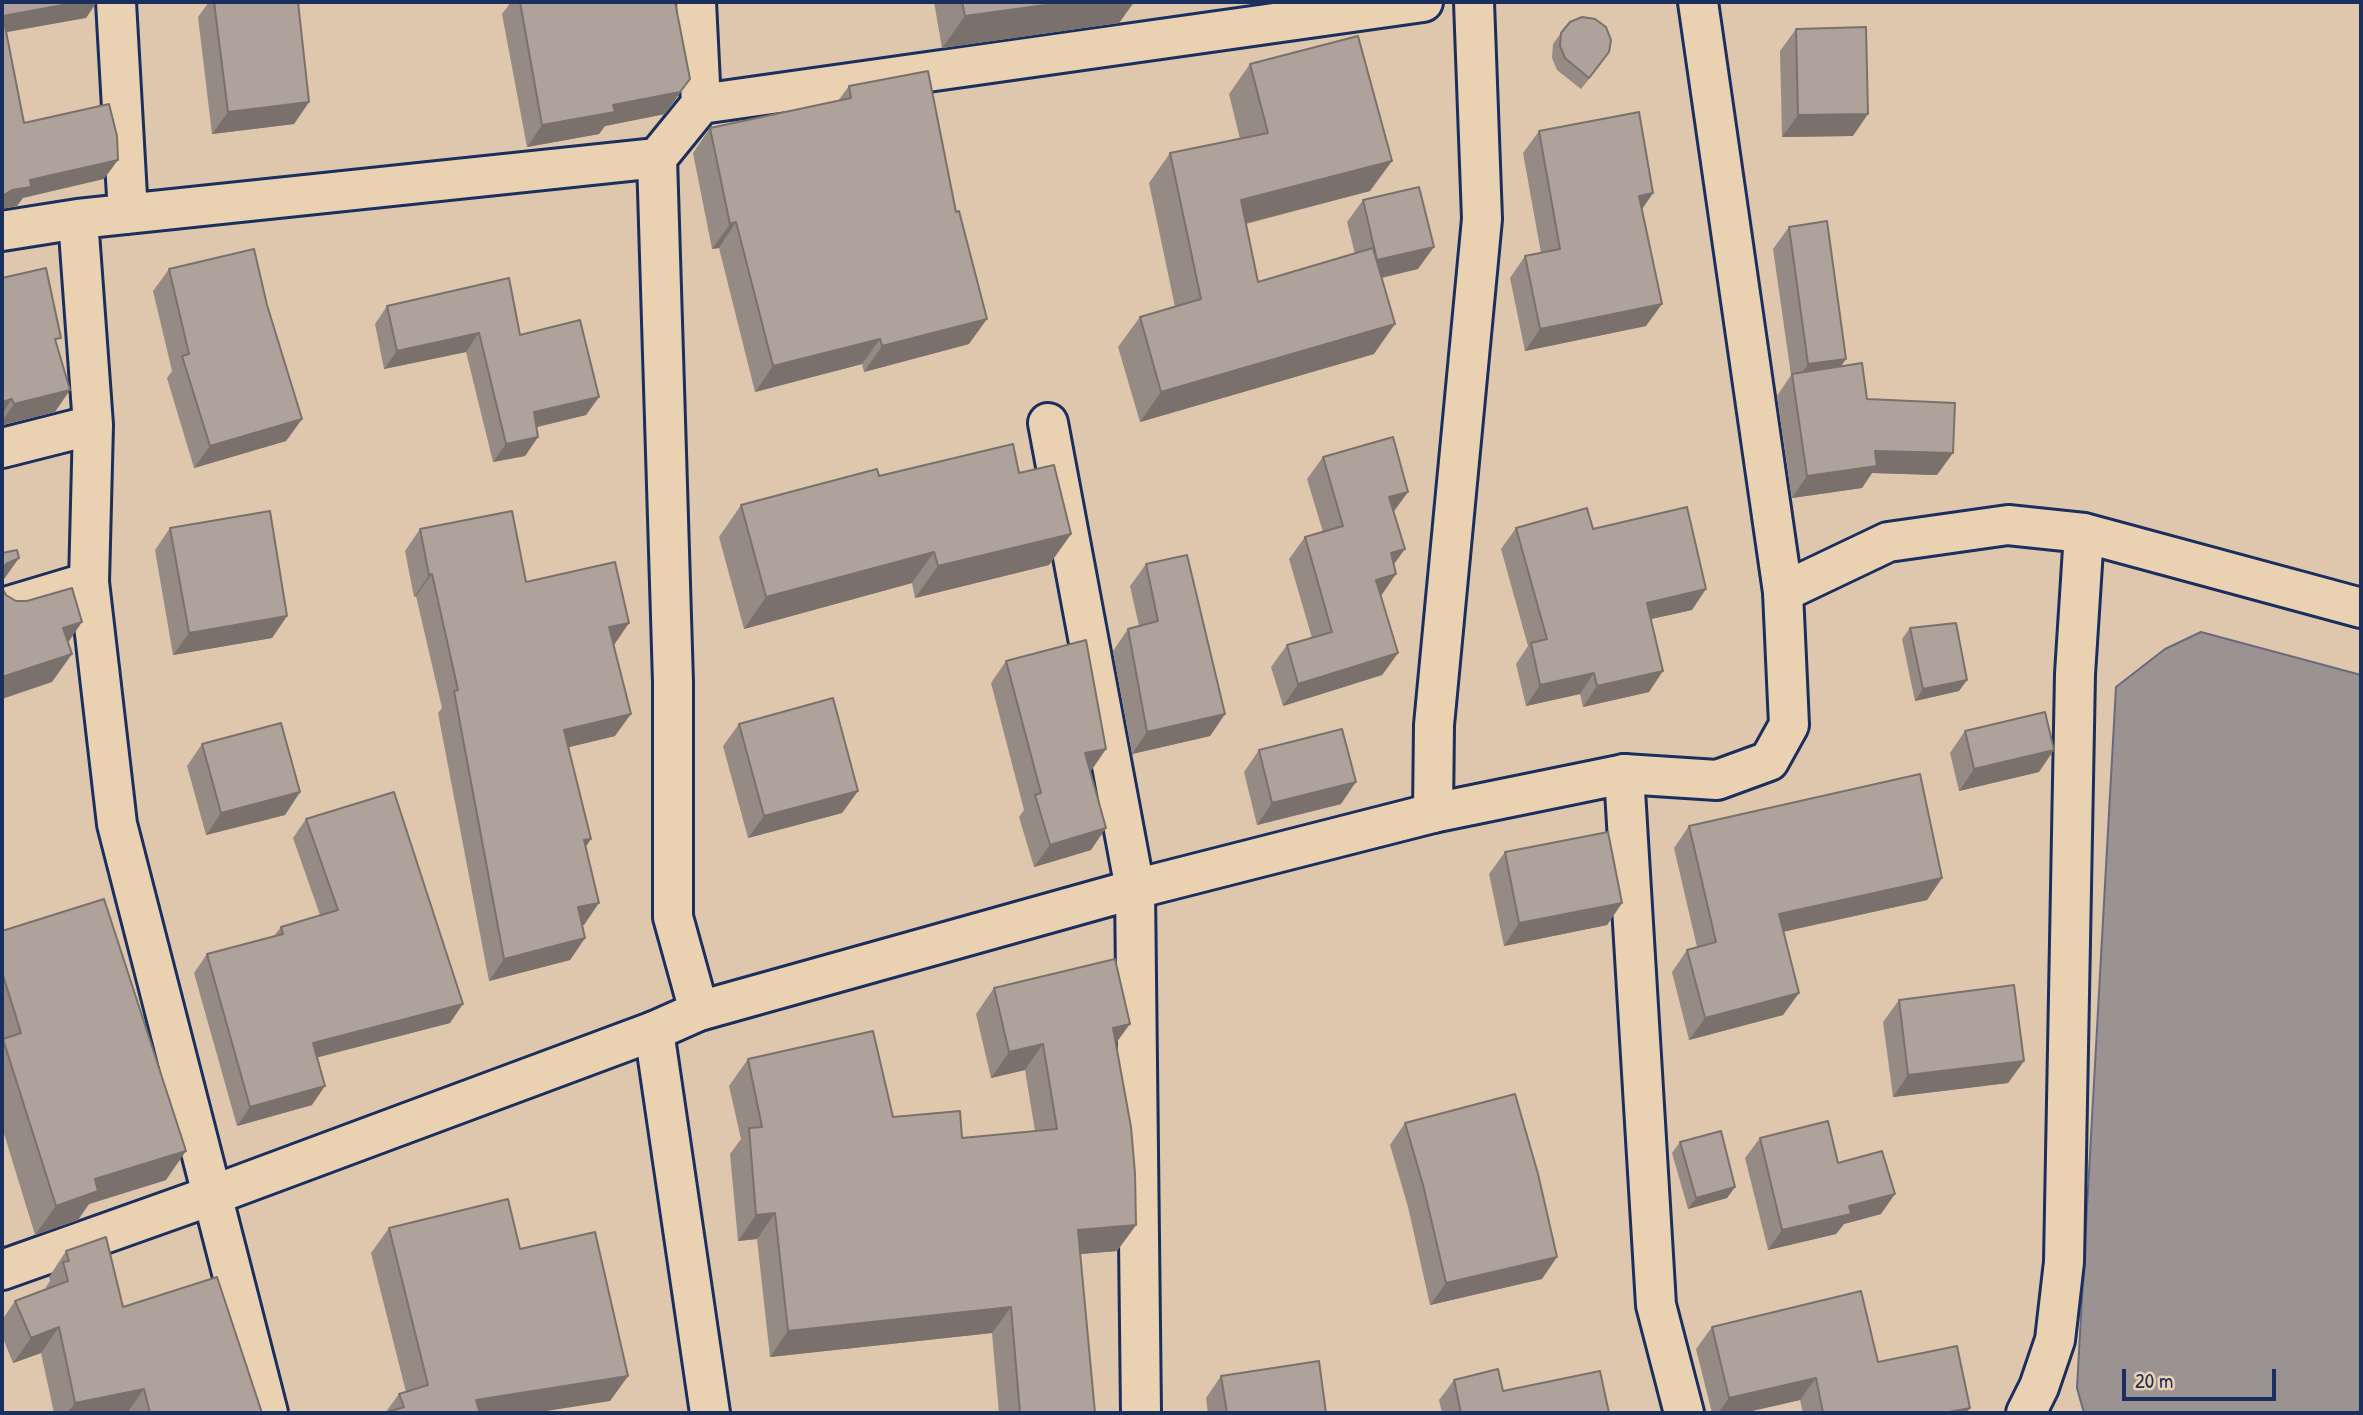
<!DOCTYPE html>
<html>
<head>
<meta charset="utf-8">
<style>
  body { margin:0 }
  #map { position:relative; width:2363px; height:1415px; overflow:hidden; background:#dec7ad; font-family:"Patrick Hand",sans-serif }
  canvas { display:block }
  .frame { position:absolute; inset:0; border:4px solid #1b2f5e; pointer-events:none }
  .scale { position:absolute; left:2122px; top:1369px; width:154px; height:32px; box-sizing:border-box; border:4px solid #1b2f5e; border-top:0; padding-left:9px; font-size:21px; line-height:24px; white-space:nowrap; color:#1b2f5e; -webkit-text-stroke:5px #ead1b2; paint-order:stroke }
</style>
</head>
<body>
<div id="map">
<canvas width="2363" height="1415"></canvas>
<div class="frame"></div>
<div class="scale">20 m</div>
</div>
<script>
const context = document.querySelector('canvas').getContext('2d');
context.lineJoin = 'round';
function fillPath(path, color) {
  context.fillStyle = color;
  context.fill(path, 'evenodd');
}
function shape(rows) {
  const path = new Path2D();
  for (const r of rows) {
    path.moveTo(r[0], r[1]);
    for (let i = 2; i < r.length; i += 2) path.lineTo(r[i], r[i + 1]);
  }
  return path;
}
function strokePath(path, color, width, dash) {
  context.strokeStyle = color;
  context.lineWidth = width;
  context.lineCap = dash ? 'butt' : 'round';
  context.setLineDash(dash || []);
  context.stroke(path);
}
const water = shape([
  [2201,632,2361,675,2361,1413,2084,1413,2077,1388,2116,687,2165,649,2201,632]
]);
fillPath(water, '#9b9392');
strokePath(water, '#686b7d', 2);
const minor = shape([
  [116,2,128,214],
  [696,2,701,104],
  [657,158,673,682,673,917,699,1011],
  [78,219,93,425,89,582,117,824,268,1413],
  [2,231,78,219,657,158,701,104,1423,2],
  [1048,423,1135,889,1141,1413],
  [2,448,93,425],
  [1783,592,1888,542,2008,525,2084,533,2361,608],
  [2,608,89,582],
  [1624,774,1656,1305,1684,1413],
  [1433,813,1434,725,1482,219,1474,2],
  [654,1031,710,1413],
  [2026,1413,2039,1387,2055,1340,2064,1262,2075,674,2084,533]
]);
const major = shape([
  [2,1270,213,1195,654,1031,699,1011,1135,889,1433,813,1624,774,1717,780,1769,761,1789,725,1783,592,1698,2]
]);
strokePath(minor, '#1b2f5e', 44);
strokePath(major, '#1b2f5e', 44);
strokePath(minor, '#ead1b2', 38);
strokePath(major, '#ead1b2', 38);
fillPath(shape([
  [209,2,298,2,309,102,294,124,212,134,198,17],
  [511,2,675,2,675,101,665,114,605,126,599,134,527,147,502,14],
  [934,2,1134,2,1119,23,942,48],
  [1796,29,1853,136,1782,137,1780,51],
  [1561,33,1601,64,1581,89,1557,70,1552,58,1553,44],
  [1250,64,1370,191,1246,224,1258,282,1355,254,1347,222,1363,200,1418,269,1382,278,1374,354,1140,422,1118,347,1140,317,1175,307,1149,183,1170,153,1240,139,1229,94],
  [849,86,969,344,864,372,862,364,755,392,719,248,712,249,693,153,710,128,838,101],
  [1539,131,1653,193,1642,209,1646,326,1525,351,1510,278,1525,256,1541,253,1523,153],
  [1789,227,1841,366,1867,399,1937,475,1872,473,1862,488,1792,498,1777,396,1791,375,1773,249],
  [169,269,267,305,302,419,286,441,194,468,167,378,172,371,153,291],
  [2,278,57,344,55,412,2,425],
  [387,306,520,335,599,397,586,415,536,427,538,437,525,456,493,462,466,352,384,369,375,324],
  [1323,457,1394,512,1394,565,1381,596,1398,653,1382,675,1283,706,1271,667,1287,645,1312,638,1289,559,1305,537,1323,532,1307,479],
  [1019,473,1071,534,1049,565,915,598,912,583,744,629,719,537,741,505,879,476],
  [170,528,287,616,272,638,173,655,155,550],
  [1516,528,1593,529,1692,610,1651,619,1649,692,1583,707,1580,694,1526,706,1516,664,1528,646,1501,549],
  [420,529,526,582,629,623,613,645,615,736,569,747,585,847,584,925,582,925,585,938,570,960,489,981,438,713,442,708,416,596,414,597,405,551],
  [1146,564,1225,714,1210,736,1132,754,1113,651,1128,629,1139,626,1130,586],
  [1910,628,1967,680,1959,691,1915,701,1902,639],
  [1006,661,1106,749,1090,771,1091,850,1034,867,1019,817,1024,810,991,683],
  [739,724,858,791,842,813,748,838,723,746],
  [1965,731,2039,772,1959,791,1950,753],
  [202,744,300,792,285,815,206,835,187,766],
  [1259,750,1341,804,1257,825,1244,772],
  [306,819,450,1023,317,1057,312,1105,237,1126,194,973,207,954,274,936,281,927,320,915,293,838],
  [1689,826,1942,878,1927,900,1783,932,1799,993,1783,1015,1689,1040,1672,972,1687,950,1697,947,1674,848],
  [1505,852,1622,903,1607,925,1504,946,1489,874],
  [2,931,166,1180,89,1204,78,1220,35,1235,2,1127],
  [994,988,1116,1044,1136,1225,1117,1251,1080,1254,1095,1413,999,1413,992,1333,770,1357,757,1239,738,1241,730,1154,741,1139,729,1086,748,1059,893,1117,962,1138,1035,1131,1025,1070,991,1078,976,1014],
  [1899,1000,2024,1061,2008,1083,1893,1097,1883,1022],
  [1405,1123,1542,1279,1430,1305,1408,1207,1390,1145],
  [1760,1138,1838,1163,1881,1214,1844,1224,1836,1234,1768,1250,1745,1158],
  [1680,1142,1735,1187,1727,1198,1688,1209,1672,1153],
  [389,1228,520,1249,628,1376,610,1401,385,1413,399,1394,406,1392,371,1253],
  [66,1251,123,1307,262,1413,54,1413,41,1353,13,1363,2,1336,2,1320,15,1301,46,1289,46,1287,50,1281,49,1277],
  [1712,1327,1878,1362,1970,1408,1966,1413,1803,1413,1800,1400,1743,1413,1712,1413,1696,1349],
  [1221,1376,1326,1413,1208,1413,1206,1398],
  [1454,1380,1503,1391,1609,1413,1442,1413,1439,1400]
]), '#968b84');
fillPath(shape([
  [79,2,97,2,86,18,2,33,3,16],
  [1067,2,1134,2,1119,23,942,48,965,16],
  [690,79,665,114,605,126,599,134,527,147,542,125,613,105],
  [309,102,294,124,212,134,228,112],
  [1868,114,1853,136,1782,137,1798,115],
  [118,160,104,179,23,198,17,206,2,209,2,196,30,180],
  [1392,161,1370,191,1220,230,1241,200],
  [1653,193,1638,215,1639,196],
  [736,222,719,248,712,249,730,224],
  [1434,247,1418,269,1362,282,1377,260],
  [1662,304,1646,326,1525,351,1540,329],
  [987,319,969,344,864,372,882,346],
  [1395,324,1374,354,1140,422,1161,392],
  [479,333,466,352,384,369,397,351],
  [880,339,862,364,755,392,773,366],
  [1846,359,1831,381,1793,386,1808,364],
  [70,390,55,412,2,425,2,421,14,404],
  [599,397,586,415,521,431,534,412],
  [12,399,2,414,2,402],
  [302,419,286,441,194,468,210,446],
  [538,437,525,456,493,462,506,444],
  [1875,451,1953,453,1937,475,1872,473,1862,488,1792,498,1807,476],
  [1408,492,1392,514,1389,497],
  [1071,534,1049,565,915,598,938,566],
  [1405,549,1389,571,1391,553],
  [934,552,912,583,744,629,766,597],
  [19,558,2,582,2,571,6,564],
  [432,574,416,596,414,597,429,575],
  [1396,574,1381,596,1376,580],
  [1706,589,1692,610,1633,623,1647,603],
  [287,616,272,638,173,655,189,633],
  [82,622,63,650,63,628],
  [629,623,614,645,593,649,609,627],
  [1398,653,1382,675,1283,706,1298,684],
  [72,654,52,682,2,699,2,677],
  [1663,671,1649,692,1583,707,1597,686],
  [1594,673,1580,694,1526,706,1540,685],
  [1967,680,1959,691,1915,701,1923,689],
  [631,714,615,736,549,752,564,730],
  [1225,714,1210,736,1132,754,1147,732],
  [1106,749,1091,771,1070,775,1085,753],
  [2054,750,2039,772,1959,791,1974,769],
  [1356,782,1341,804,1257,825,1272,803],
  [858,791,842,813,748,838,764,816],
  [300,792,285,815,206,835,221,813],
  [1106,828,1091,850,1034,867,1050,845],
  [591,839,576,861,584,840],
  [1942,878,1927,900,1763,936,1779,914],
  [599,903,584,925,563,929,578,907],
  [1622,903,1607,925,1504,946,1519,923],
  [585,938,570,960,489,981,504,959],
  [1799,993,1783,1015,1689,1040,1705,1018],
  [463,1004,450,1023,300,1062,313,1043],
  [1130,1024,1111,1050,1113,1028],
  [1043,1044,1025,1070,991,1078,1009,1052],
  [2024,1061,2008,1083,1893,1097,1908,1075],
  [325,1086,312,1105,237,1126,250,1107],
  [186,1151,166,1180,89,1204,78,1220,35,1235,56,1206,95,1179],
  [1735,1187,1727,1198,1688,1209,1696,1198],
  [1895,1194,1881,1214,1844,1224,1836,1234,1768,1250,1782,1230,1849,1206],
  [775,1213,757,1239,738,1241,756,1215],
  [1136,1225,1117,1251,1059,1256,1078,1230],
  [1557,1257,1542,1279,1430,1305,1446,1283],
  [1011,1307,992,1333,770,1357,788,1331],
  [59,1327,41,1353,13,1363,31,1338],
  [628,1376,610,1401,534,1413,467,1413,476,1400],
  [1816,1378,1800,1400,1743,1413,1718,1413,1729,1398],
  [144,1389,127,1413,67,1413,75,1403],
  [1970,1408,1966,1413,1944,1413]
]), '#7a716c');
const building = shape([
  [2,2,79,2,3,16,24,123,109,104,117,136,118,160,30,180,31,187,12,190,2,196,2,2],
  [214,2,298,2,309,102,228,112,214,2],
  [520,2,675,2,690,79,680,92,613,105,615,112,542,125,520,2],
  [962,2,1067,2,965,16,962,2],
  [1582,17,1595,19,1606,27,1611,40,1609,52,1589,78,1565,58,1560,46,1561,33,1570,22,1582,17],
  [1866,27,1868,114,1798,115,1796,29,1866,27],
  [1358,36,1392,161,1241,200,1258,282,1373,248,1395,324,1161,392,1140,317,1201,299,1170,153,1268,133,1250,64,1358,36],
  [928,71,956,212,959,211,987,319,882,346,880,339,773,366,736,222,730,224,710,128,851,98,849,86,928,71],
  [1639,112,1653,193,1639,196,1662,304,1540,329,1525,256,1560,249,1539,131,1639,112],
  [1419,187,1434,247,1377,260,1363,200,1419,187],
  [1827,221,1846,359,1808,364,1789,227,1827,221],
  [254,249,267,305,302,419,210,446,182,356,189,354,169,269,254,249],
  [46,268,61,338,55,339,70,390,14,404,12,399,2,402,2,278,46,268],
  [509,278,520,335,580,320,599,397,534,412,538,437,506,444,479,333,397,351,387,306,509,278],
  [1862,363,1867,399,1955,403,1953,453,1875,451,1877,466,1807,476,1792,374,1862,363],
  [1393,437,1408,492,1389,497,1405,549,1391,553,1396,574,1376,580,1398,653,1298,684,1287,645,1332,632,1305,537,1343,526,1323,457,1393,437],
  [1013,444,1019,473,1054,465,1071,534,938,566,934,552,766,597,741,505,877,469,879,476,1013,444],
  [1687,507,1706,589,1647,603,1663,671,1597,686,1594,673,1540,685,1531,643,1547,639,1516,528,1587,508,1593,529,1687,507],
  [270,511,287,616,189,633,170,528,270,511],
  [512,511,526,582,615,562,629,623,609,627,631,714,564,730,591,839,584,840,599,903,578,907,585,938,504,959,454,691,458,690,432,574,429,575,420,529,512,511],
  [17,550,19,558,6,564,2,573,2,553,17,550],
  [1187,555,1225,714,1147,732,1128,629,1158,621,1146,564,1187,555],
  [2,588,6,595,16,601,27,601,72,588,82,622,63,628,72,654,2,677,2,588],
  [1956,623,1967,680,1923,689,1910,628,1956,623],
  [1086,640,1106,749,1085,753,1106,828,1050,845,1035,795,1041,793,1006,661,1086,640],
  [833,698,858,791,764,816,739,724,833,698],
  [2045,712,2054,750,1974,769,1965,731,2045,712],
  [281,723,300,792,221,813,202,744,281,723],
  [1342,729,1356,782,1272,803,1259,750,1342,729],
  [1920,774,1942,878,1779,914,1799,993,1705,1018,1687,950,1716,942,1689,826,1920,774],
  [394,792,463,1004,313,1043,325,1086,250,1107,207,954,283,934,281,927,338,910,306,819,394,792],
  [1608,832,1622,903,1519,923,1505,852,1608,832],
  [104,899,186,1151,95,1179,98,1191,56,1206,3,1039,21,1033,2,972,2,931,104,899],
  [1115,959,1130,1024,1113,1028,1131,1127,1135,1173,1136,1225,1078,1230,1095,1413,1020,1413,1011,1307,788,1331,775,1213,756,1215,749,1128,762,1127,748,1059,873,1031,893,1117,960,1111,962,1138,1057,1129,1043,1044,1009,1052,994,988,1115,959],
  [2014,985,2024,1061,1908,1075,1899,1000,2014,985],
  [1515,1094,1538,1174,1557,1257,1446,1283,1423,1185,1405,1123,1515,1094],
  [1828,1121,1838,1163,1882,1151,1895,1194,1849,1206,1851,1214,1782,1230,1760,1138,1828,1121],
  [1721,1131,1735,1187,1696,1198,1680,1142,1721,1131],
  [508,1199,520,1249,595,1232,628,1376,476,1400,480,1413,385,1413,404,1407,399,1394,428,1385,389,1228,508,1199],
  [106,1237,123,1307,217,1277,262,1413,150,1413,144,1389,75,1403,59,1327,31,1338,15,1301,68,1281,63,1262,69,1261,66,1251,106,1237],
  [1861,1291,1878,1362,1957,1346,1970,1408,1944,1413,1823,1413,1816,1378,1729,1398,1712,1327,1861,1291],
  [1319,1361,1326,1413,1227,1413,1221,1376,1319,1361],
  [1498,1369,1503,1391,1600,1371,1609,1413,1461,1413,1454,1380,1498,1369]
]);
fillPath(building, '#aea29a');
strokePath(building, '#7a716c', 2);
</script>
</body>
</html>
